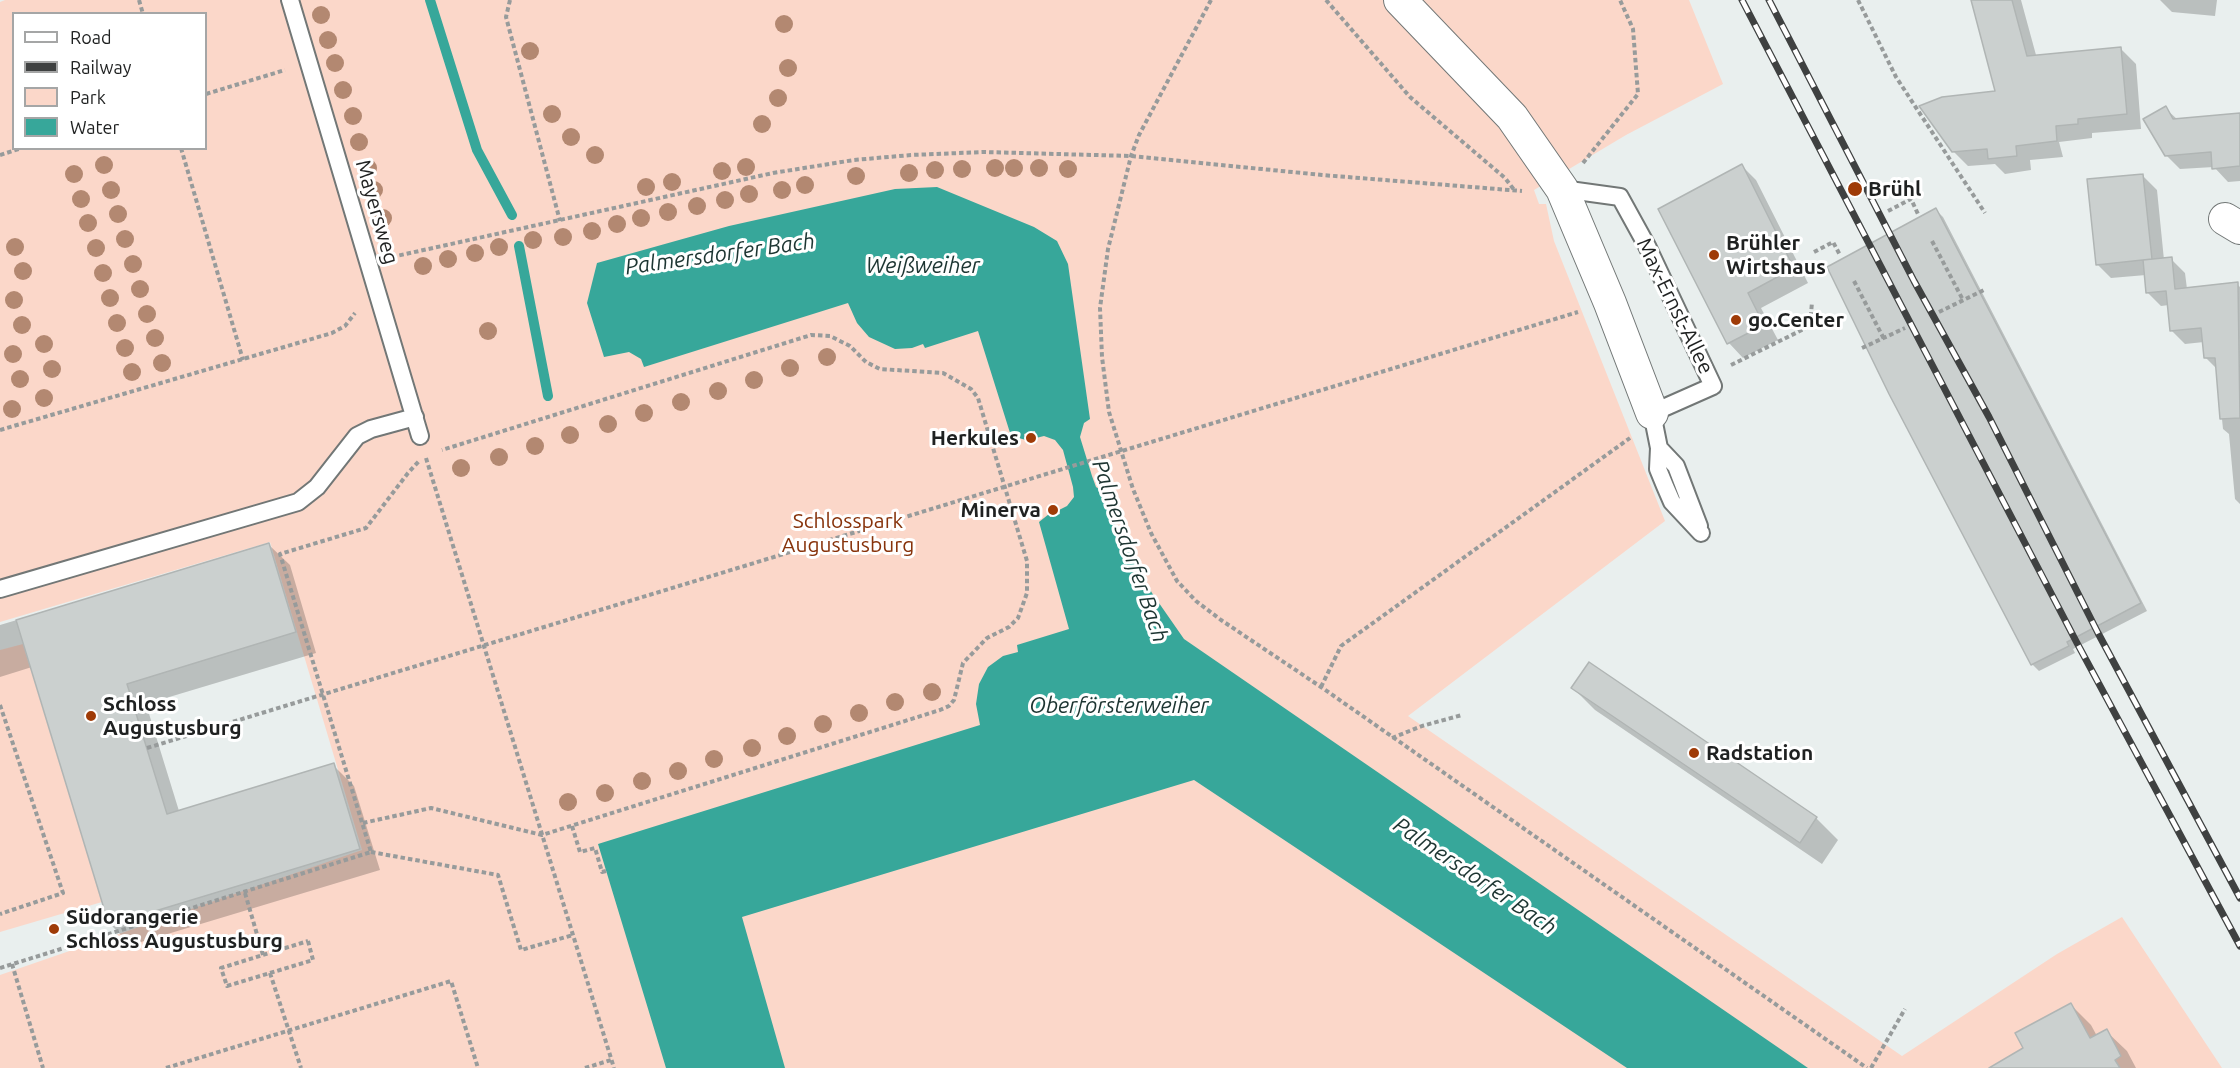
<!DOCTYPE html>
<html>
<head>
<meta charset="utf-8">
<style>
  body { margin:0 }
  #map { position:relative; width:2240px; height:1068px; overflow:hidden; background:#e9efee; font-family:Ubuntu,sans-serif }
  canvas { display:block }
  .legend { position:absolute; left:12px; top:12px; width:195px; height:138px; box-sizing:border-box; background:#fff; border:2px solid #a5a6a6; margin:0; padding:8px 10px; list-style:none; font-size:18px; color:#1f2121 }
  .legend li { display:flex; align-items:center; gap:12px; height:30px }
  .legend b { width:30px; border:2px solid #a5a6a6 }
</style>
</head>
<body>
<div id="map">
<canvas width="2240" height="1068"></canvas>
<ul class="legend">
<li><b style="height:8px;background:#fff"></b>Road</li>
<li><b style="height:8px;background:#3f4141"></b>Railway</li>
<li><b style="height:16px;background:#fbd7c9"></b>Park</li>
<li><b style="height:16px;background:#37a79a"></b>Water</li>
</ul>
</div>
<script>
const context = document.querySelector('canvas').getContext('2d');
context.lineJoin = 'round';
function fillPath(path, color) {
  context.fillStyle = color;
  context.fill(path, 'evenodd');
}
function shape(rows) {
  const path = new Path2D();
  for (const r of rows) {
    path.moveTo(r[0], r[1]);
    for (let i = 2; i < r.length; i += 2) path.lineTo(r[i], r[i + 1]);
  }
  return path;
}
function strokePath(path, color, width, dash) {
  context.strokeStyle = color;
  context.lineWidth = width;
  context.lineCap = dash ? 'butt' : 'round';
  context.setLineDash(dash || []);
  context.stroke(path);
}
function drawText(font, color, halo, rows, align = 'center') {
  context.font = font + ' Ubuntu,sans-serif';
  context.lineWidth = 6;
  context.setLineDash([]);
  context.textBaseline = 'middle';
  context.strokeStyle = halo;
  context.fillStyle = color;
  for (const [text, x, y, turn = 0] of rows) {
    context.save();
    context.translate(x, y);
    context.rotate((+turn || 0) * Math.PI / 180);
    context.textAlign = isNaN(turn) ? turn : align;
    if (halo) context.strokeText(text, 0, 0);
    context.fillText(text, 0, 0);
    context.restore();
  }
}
fillPath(shape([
  [5,0,1689,0,1723,84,1626,135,1534,190,1539,204,1546,204,1554,241,1665,521,1408,716,1902,1056,2057,954,2122,917,2222,1068,0,1068,0,975,362,850,270,542,0,622,0,2],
  [14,14,206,14,206,148,14,148],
  [23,644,102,902,0,932,0,650]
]), '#fbd7c9');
fillPath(shape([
  [937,187,1034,227,1057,241,1068,264,1090,419,1084,423,1080,437,1092,476,1096,487,1108,495,1112,519,1152,593,1184,639,1808,1068,1627,1068,1194,780,742,917,785,1068,666,1068,598,844,980,725,976,704,979,684,988,667,1003,656,1018,652,1017,645,1069,629,1039,522,1049,514,1050,517,1060,514,1059,510,1067,506,1074,497,1073,487,1063,450,1055,440,1044,436,1036,438,1035,431,1024,434,1026,440,1011,436,978,331,925,348,923,344,912,348,895,349,869,337,857,323,848,303,644,367,641,359,629,352,604,357,587,303,597,263,729,226,895,189]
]), '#37a79a');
fillPath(shape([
  [1972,0,2021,0,2042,77,2121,49,2136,64,2141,129,2092,133,2092,138,2059,142,2063,157,2030,160,2031,170,2005,174,1995,164,1968,166,1953,151,1997,93],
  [2160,0,2217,0,2215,16,2172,12],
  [2165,108,2178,120,2240,115,2240,181,2228,182,2214,167,2180,169,2166,155],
  [1742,166,1756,180,1808,283,1761,308,1778,340,1743,358,1729,343],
  [2142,175,2157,190,2164,260,2171,259,2185,273,2187,289,2237,284,2240,287,2240,504,2235,499,2229,434,2223,429,2217,369,2206,358,2204,342,2185,344,2171,330,2169,305,2161,306,2147,292,2146,275,2111,278,2097,264],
  [1936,210,1943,217,2147,611,2073,649,2075,653,2039,671,2032,664],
  [269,545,290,565,316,653,146,704,179,811,333,765,354,786,380,870,131,945,110,924,32,667,0,677,0,625],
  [1589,664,1816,818,1838,840,1822,864,1595,710,1573,688],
  [2071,1005,2091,1025,2097,1036,2106,1031,2127,1051,2136,1068,2019,1068,2025,1049]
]), '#0003');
strokePath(shape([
  [430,0,477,150,512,215],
  [519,246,548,396]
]), '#37a79a', 10);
const building = shape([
  [1971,0,2012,0,2027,56,2121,47,2127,114,2078,119,2078,124,2056,126,2057,141,2016,146,2017,156,1988,159,1987,149,1952,152,1919,106,1942,97,1995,91,1971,0],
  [2166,106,2173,119,2240,113,2240,166,2212,169,2211,152,2165,156,2143,119,2166,106],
  [1742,164,1794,268,1748,293,1764,325,1727,344,1658,209,1742,164],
  [2143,174,2152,259,2096,265,2087,179,2143,174],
  [1936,208,2141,603,2067,642,2069,646,2031,665,1889,394,1827,267,1936,208],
  [2172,257,2175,289,2238,282,2240,418,2220,419,2215,358,2204,358,2201,328,2170,331,2166,291,2146,293,2143,260,2172,257],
  [269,543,296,632,127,684,167,814,334,763,360,849,109,925,16,620,269,543],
  [1589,662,1817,817,1800,843,1571,688,1589,662],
  [2071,1003,2090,1038,2107,1029,2121,1056,2115,1060,2120,1068,1989,1068,2023,1048,2015,1033,2071,1003]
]);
fillPath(building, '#cbd0cf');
strokePath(building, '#b0b5b4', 1.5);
const lane = shape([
  [290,0,420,436],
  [1562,189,1620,197,1647,246,1713,386,1652,413,1659,448,1658,469,1665,486,1672,502,1701,533],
  [1659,448,1676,466,1699,526],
  [0,589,298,502,317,487,357,436,371,429,415,417]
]);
const street = shape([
  [1400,0,1512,117,1562,189,1610,303,1652,413],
  [2225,219,2240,228]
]);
strokePath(lane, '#727776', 20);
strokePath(street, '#727776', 34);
strokePath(shape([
  [139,0,143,14],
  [510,0,506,17,560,221],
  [1211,0,1139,135,1131,156,1108,249,1100,308,1102,357,1109,412,1133,489,1151,533,1177,581,1196,601,1221,620,1321,687,1867,1068],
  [1326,0,1410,97,1505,178,1515,191],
  [1858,0,1896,77,1985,213],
  [206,94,285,70],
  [181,148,243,360],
  [0,155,22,148],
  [1583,163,1638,94,1633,29,1620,0],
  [1888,211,1911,199,1918,214],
  [1932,241,1963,300],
  [1814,252,1833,242,1840,255],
  [392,257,773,173,854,160,911,155,984,152,1131,156,1322,175,1522,191],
  [1854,281,1884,339],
  [1939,312,1984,290],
  [1862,348,1905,328],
  [1731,365,1810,326,1812,302],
  [0,430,332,333,345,326,355,313],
  [426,458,614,1068],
  [1321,687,1341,646,1630,438],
  [0,705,63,893,0,914],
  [1392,738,1422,726,1462,715],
  [147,748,1578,312],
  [363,823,431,808,542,835,940,710,949,706,954,700,963,663,987,638,1009,627,1018,618,1027,593,1027,561,978,398,971,389,943,373,880,369,866,362,850,346,830,336,811,335,442,450],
  [572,826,580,852,595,848,602,872,606,871],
  [371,852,498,875,521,950,573,935],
  [245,893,263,955],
  [308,941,313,960,227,986,221,968,308,941],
  [12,964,43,1068],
  [0,968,371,852,280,554,366,528,408,473,420,460],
  [270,973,301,1068],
  [166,1068,451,981,478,1068],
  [585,1068,611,1060],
  [1871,1068,1905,1009]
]), '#979b9b', 4, [4.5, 3]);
strokePath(lane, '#fff', 16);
strokePath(street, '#fff', 32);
const rail = shape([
  [1742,0,2077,643,2240,946],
  [1769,0,1914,281,1989,417,2098,633,2240,898]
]);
strokePath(rail, '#3f4141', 7);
strokePath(rail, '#fff', 4.5, [14]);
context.fillStyle = '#b38871';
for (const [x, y] of [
  [321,15],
  [784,24],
  [328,40],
  [530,51],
  [335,63],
  [788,68],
  [343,90],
  [778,98],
  [552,114],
  [353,116],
  [762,124],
  [571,137],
  [359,142],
  [595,155],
  [104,165],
  [746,167],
  [368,168],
  [995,168],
  [1014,168],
  [1039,168],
  [962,169],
  [1068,169],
  [935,170],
  [722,171],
  [909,173],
  [74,174],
  [856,176],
  [672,182],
  [805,185],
  [646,187],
  [111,190],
  [374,190],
  [782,190],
  [749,194],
  [81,199],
  [725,200],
  [697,206],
  [668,212],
  [118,214],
  [383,218],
  [641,218],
  [88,223],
  [617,224],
  [592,231],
  [563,237],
  [125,239],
  [533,240],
  [15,247],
  [499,247],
  [96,248],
  [475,253],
  [448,259],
  [133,264],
  [423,266],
  [23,271],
  [103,273],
  [140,289],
  [110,298],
  [14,300],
  [147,314],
  [117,323],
  [22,325],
  [488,331],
  [155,338],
  [44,344],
  [125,348],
  [13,354],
  [827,357],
  [162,363],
  [790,368],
  [52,369],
  [132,372],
  [20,379],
  [754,380],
  [718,391],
  [44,398],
  [681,402],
  [12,409],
  [644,413],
  [608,424],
  [570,435],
  [535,446],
  [499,457],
  [461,468],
  [932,692],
  [895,702],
  [859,713],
  [823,724],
  [787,736],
  [752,748],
  [714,759],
  [678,771],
  [642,781],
  [605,793],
  [568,802]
]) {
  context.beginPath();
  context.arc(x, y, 9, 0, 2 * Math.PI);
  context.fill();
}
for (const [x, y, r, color] of [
  [1855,189,8,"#9f3b07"],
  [1714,255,6,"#9f3b07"],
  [1736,320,6,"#9f3b07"],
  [1031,438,6,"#9f3b07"],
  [1053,510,6,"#9f3b07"],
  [91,716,6,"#9f3b07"],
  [1694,753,6,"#9f3b07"],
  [54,929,6,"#9f3b07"]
]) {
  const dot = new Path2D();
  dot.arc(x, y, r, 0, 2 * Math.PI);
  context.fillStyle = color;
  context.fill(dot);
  strokePath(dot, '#fff', 2);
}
drawText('bold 21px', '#1f2121', '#fff', [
  ["Brühl",1868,189],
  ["Brühler",1726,243],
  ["Wirtshaus",1726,267],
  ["go.Center",1748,320],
  ["Herkules",1019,438,"right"],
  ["Minerva",1041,510,"right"],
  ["Schloss",103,704],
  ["Augustusburg",103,728],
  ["Radstation",1706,753],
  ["Südorangerie",66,917],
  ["Schloss Augustusburg",66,941]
], 'left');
drawText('21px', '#1f2121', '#fff', [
  ["Mayersweg",377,212,74],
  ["Max-Ernst-Allee",1675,306,64]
]);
drawText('21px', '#87330b', '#fff', [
  ["Schlosspark",848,521],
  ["Augustusburg",848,545]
]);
drawText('italic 22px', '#1d3532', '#fff', [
  ["Palmersdorfer Bach",720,254,-8],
  ["Weißweiher",923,266],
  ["Palmersdorfer Bach",1130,551,71],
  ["Oberförsterweiher",1119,706],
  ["Palmersdorfer Bach",1475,876,34]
]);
</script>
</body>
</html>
